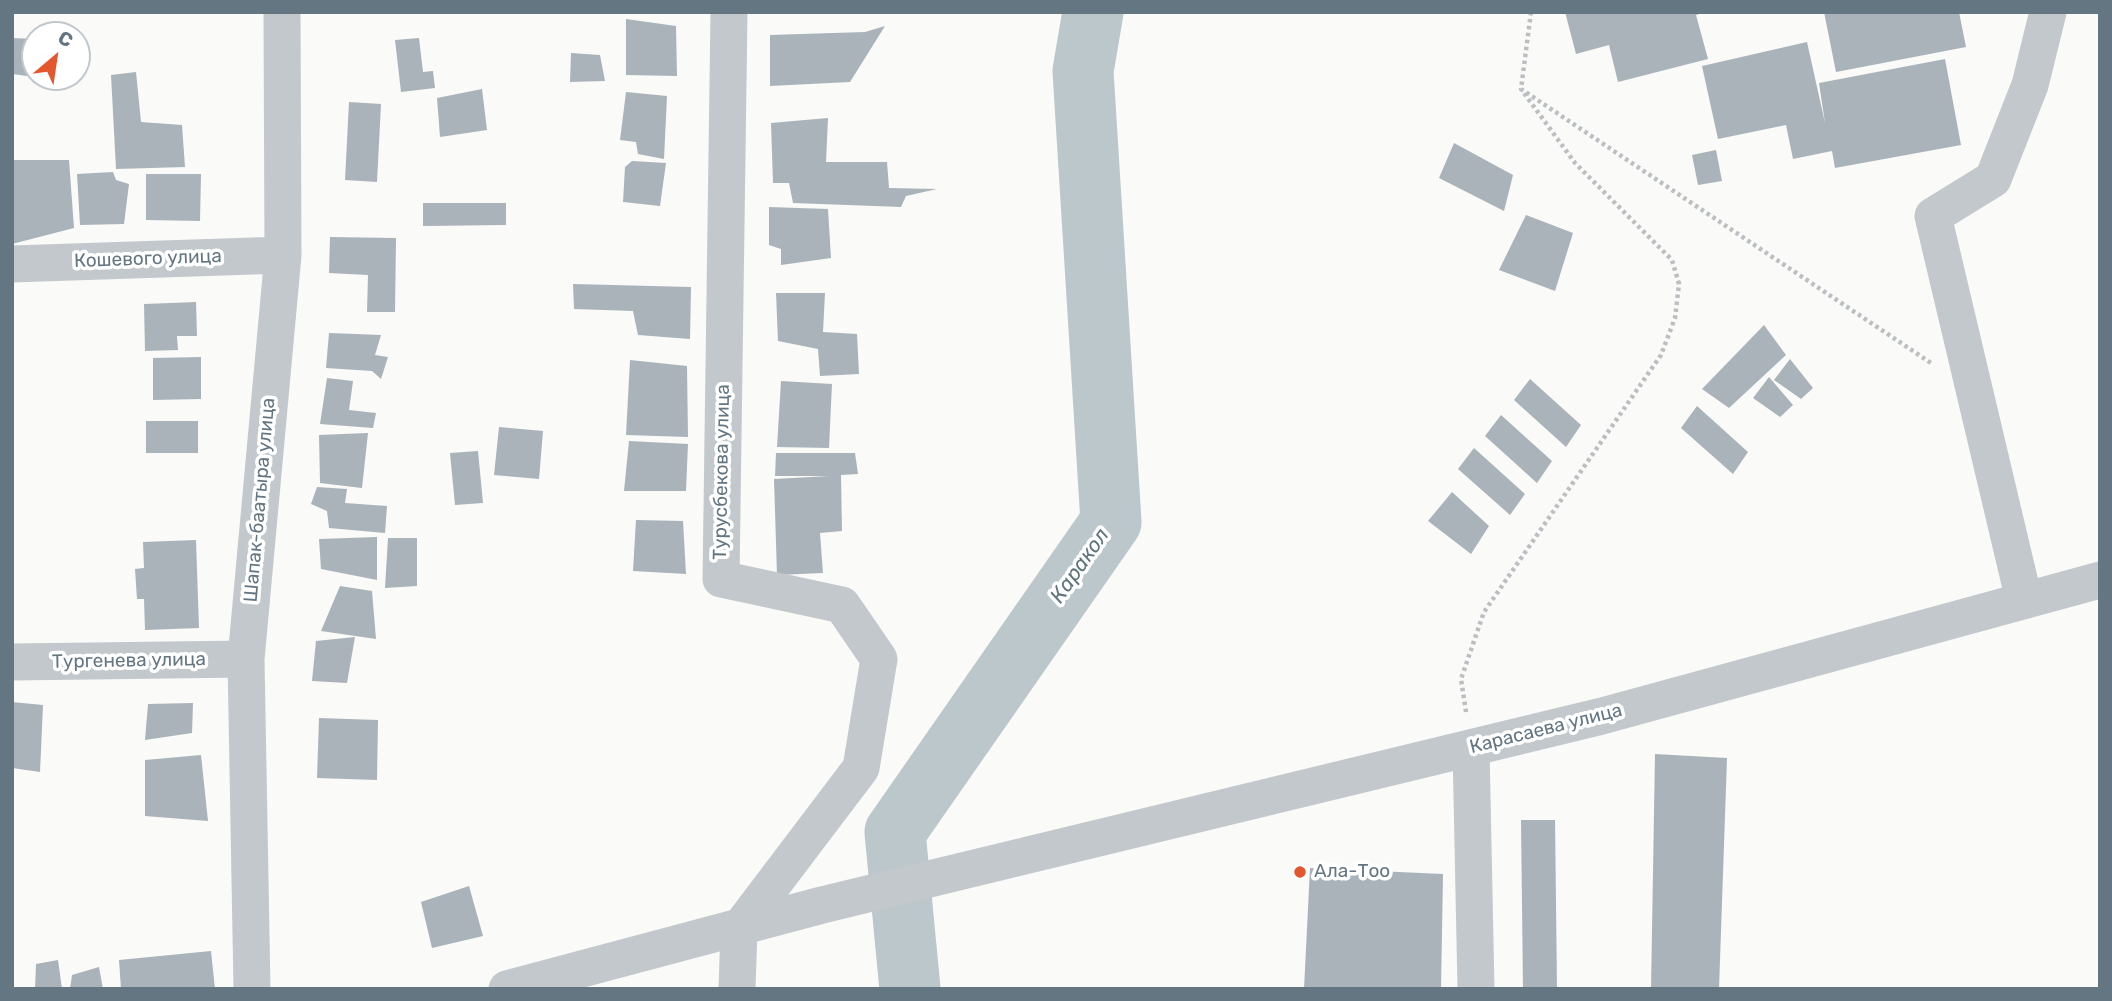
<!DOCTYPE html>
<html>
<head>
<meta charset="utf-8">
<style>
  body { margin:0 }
  #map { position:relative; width:2112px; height:1001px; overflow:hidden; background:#fafaf8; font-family:Rubik,sans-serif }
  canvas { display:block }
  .frame { position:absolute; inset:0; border:14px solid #657683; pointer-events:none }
  .north { position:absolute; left:21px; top:21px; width:70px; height:70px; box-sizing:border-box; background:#fff; border:2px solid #c1c8cd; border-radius:50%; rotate:29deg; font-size:19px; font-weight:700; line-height:28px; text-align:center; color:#657683 }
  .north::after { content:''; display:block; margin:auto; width:24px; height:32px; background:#e4572e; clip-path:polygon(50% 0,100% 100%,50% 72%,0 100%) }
</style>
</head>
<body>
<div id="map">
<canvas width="2112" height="1001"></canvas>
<div class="frame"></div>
<div class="north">С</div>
</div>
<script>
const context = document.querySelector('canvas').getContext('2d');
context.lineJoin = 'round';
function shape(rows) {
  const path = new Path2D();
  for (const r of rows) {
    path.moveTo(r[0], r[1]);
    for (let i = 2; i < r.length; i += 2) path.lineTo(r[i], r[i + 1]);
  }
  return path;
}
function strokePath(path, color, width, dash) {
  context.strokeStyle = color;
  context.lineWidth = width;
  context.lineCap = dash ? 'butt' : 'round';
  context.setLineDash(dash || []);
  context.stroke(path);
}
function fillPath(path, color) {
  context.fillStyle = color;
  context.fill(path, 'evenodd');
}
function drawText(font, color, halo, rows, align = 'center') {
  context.font = font + ' Rubik,sans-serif';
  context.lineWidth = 7;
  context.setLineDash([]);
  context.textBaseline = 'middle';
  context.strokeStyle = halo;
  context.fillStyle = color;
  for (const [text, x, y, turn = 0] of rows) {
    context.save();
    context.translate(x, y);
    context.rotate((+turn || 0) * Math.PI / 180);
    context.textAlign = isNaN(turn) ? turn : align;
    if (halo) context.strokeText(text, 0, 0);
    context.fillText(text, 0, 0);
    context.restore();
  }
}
strokePath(shape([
  [910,989,895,832,1111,522,1083,71,1093,12]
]), '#bbc7cb', 61);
fillPath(shape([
  [1565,12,1705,12,1696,15,1708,59,1618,82,1609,45,1576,54],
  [1824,12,1959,12,1966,47,1836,72],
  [626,19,676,26,677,76,626,75],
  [885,26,850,82,770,86,770,35,865,32],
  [12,38,35,39,35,77,12,74],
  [419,38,423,72,433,71,435,88,401,92,395,40],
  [1807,42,1825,123,1819,83,1945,59,1961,145,1835,168,1832,151,1793,159,1786,125,1718,139,1702,66],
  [571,53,600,55,605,81,570,82],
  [136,72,141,122,182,125,185,167,116,169,111,75],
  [482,89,487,130,440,137,437,98],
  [626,92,667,96,664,159,638,154,636,142,620,140],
  [349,102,381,104,377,182,345,180],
  [828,118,826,162,887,162,889,188,937,189,906,196,901,207,793,203,789,183,773,183,771,123],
  [1454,143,1513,175,1504,211,1439,178],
  [1716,150,1722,181,1698,185,1692,155],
  [12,160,69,160,74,228,12,244],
  [632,161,666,163,660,206,623,202,625,167],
  [113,172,116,180,129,184,124,224,80,225,77,174],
  [146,174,201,174,200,221,146,220],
  [423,203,506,203,506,225,423,226],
  [769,207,828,209,831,258,781,265,781,249,769,245],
  [1526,215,1573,233,1555,291,1499,270],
  [330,237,396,238,395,312,367,312,368,275,329,273],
  [573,284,691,287,690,339,638,335,633,311,574,309],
  [776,293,825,293,823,332,857,334,859,374,820,376,818,349,778,341],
  [196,302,197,336,177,336,178,350,145,351,144,304],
  [1764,325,1786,355,1729,408,1702,389],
  [329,333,381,335,375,355,388,357,381,379,372,371,326,368],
  [201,357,201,399,153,400,153,358],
  [1790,359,1813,388,1801,399,1774,380],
  [630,360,687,366,688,437,626,435],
  [1769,377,1793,405,1780,417,1753,398],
  [327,378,353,381,349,410,376,413,373,428,320,424],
  [1530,379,1581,425,1566,447,1514,400],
  [781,381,832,384,829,448,777,447],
  [1697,406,1748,452,1733,474,1681,428],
  [1501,415,1552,461,1537,483,1485,436],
  [146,421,198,421,198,453,146,453],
  [499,427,543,431,539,479,494,475],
  [368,433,362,488,320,483,319,435],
  [629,441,688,444,686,491,624,491],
  [1474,448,1525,494,1510,515,1458,469],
  [478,451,483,503,455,505,450,453],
  [776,453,855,453,858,474,841,475,842,531,820,533,823,573,777,575,774,479,829,476,775,476],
  [317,487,347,489,345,503,387,506,385,533,329,528,327,511,311,504],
  [1452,492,1489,526,1471,554,1428,521],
  [636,520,683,521,686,574,633,571],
  [377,537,377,580,321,569,319,539],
  [388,538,417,538,417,586,385,588],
  [196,540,199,628,145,630,144,599,137,599,135,569,144,568,143,542],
  [340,586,372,591,376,639,321,631],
  [355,637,347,683,312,681,316,641],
  [12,702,43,705,40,772,12,768],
  [193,703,192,733,145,740,148,704],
  [319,718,378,720,377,780,317,778],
  [1655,754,1727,758,1719,989,1651,989],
  [201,755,208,821,145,816,145,760],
  [1521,820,1555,820,1557,989,1523,989],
  [1310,868,1443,874,1441,989,1304,989],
  [469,886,483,936,432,948,421,902],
  [211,951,215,989,121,989,119,960],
  [58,960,62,989,35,989,36,964],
  [99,967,103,989,70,989,72,975]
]), '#aab3b9');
strokePath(shape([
  [1531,12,1521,89,1931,363],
  [1466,712,1461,679,1484,612,1661,355,1675,318,1679,284,1672,260,1575,163,1521,89]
]), '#bbbfc2', 4.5, [3.5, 3.5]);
strokePath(shape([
  [729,12,721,579,842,605,879,659,861,768,739,929,737,989],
  [12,264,283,255],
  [2024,600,1933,216,1993,179,2030,85,2048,12],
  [12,662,246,659],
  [1471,748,1476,989],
  [252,989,246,659,283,255,282,12],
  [507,989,822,905,1602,716,2100,580]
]), '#c3c8cc', 37);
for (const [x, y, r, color] of [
  [1300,872,7,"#e4572e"]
]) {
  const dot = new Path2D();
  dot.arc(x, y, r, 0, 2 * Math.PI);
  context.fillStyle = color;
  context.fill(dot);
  strokePath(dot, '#fff', 2.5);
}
drawText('19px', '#657683', '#fff', [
  ["Кошевого улица",148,259,-2],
  ["Турусбекова улица",722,472,-89],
  ["Шапак-баатыра улица",260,500,-85],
  ["Тургенева улица",129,661,-1],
  ["Карасаева улица",1546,729,-14]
]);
drawText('19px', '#657683', '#fff', [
  ["Ала-Тоо",1314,872]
], 'left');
drawText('italic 21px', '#60757c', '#fff', [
  ["Каракол",1080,566,-55]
]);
</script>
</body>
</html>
